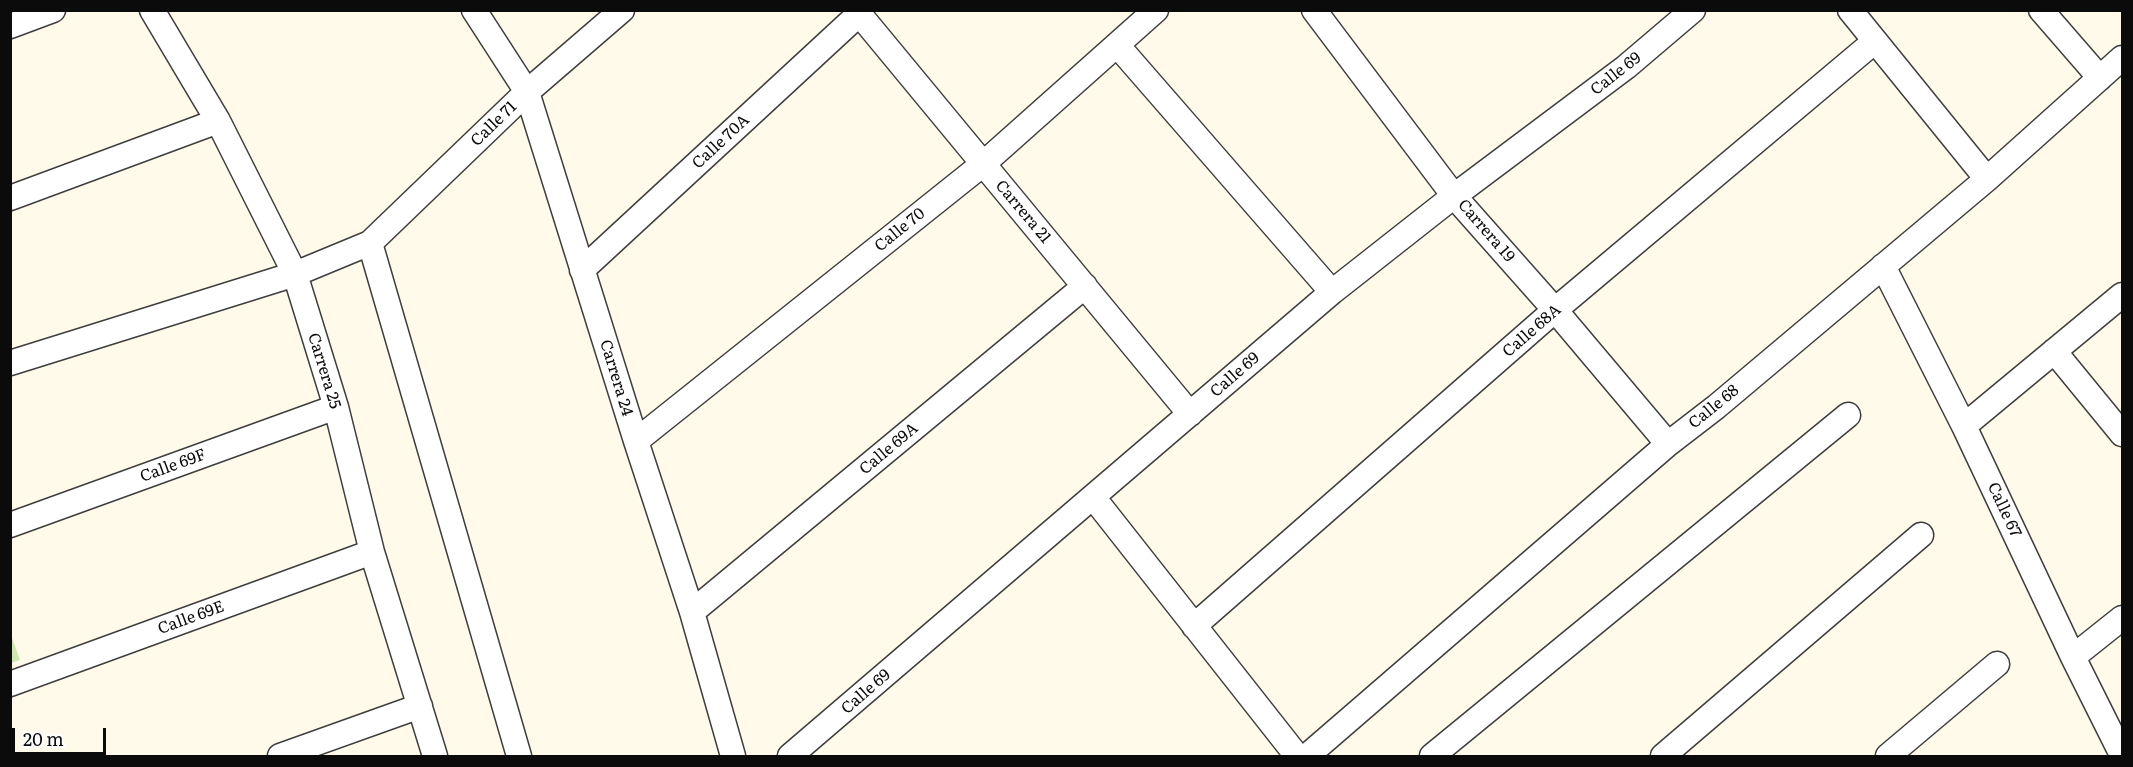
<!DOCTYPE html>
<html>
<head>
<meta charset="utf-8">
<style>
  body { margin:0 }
  #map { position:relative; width:2133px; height:767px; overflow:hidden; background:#fffaea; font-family:Literata,serif }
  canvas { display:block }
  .frame { position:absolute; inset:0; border:12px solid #0b0b0b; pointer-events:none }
  .scale { position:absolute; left:12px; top:728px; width:94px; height:27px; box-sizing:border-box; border:3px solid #0b0b0b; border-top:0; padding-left:8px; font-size:18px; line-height:21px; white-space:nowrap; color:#0b0b0b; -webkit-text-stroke:4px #fff; paint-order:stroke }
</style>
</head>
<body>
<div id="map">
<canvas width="2133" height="767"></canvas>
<div class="frame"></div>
<div class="scale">20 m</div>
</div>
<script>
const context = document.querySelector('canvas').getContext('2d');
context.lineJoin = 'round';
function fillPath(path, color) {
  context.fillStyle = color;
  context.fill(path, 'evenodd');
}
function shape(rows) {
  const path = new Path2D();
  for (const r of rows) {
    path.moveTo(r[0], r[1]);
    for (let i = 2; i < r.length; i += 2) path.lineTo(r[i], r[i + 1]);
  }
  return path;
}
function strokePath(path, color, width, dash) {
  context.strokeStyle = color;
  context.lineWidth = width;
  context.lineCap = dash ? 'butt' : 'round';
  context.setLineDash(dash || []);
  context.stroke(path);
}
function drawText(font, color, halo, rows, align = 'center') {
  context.font = font + ' Literata,serif';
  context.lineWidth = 6;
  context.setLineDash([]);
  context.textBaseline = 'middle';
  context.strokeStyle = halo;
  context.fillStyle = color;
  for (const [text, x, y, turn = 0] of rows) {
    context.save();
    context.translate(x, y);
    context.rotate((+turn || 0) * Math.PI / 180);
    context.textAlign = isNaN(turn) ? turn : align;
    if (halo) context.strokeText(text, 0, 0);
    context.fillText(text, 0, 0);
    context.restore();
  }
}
fillPath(shape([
  [10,632,20,660,11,663,10,663]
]), '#d0e7b5');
const minor = shape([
  [152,10,218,121,295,274,336,407,372,552,435,756],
  [474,10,527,92,636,441,692,612,733,756],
  [856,10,1190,414],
  [1314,10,1454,196,1555,310,1668,444],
  [1850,10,1987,179],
  [2041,10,2100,78],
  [10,26,53,10],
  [1117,45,1332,292],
  [10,198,218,121],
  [370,243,519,756],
  [1883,266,1964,426,2073,657,2122,755],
  [582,270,859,14],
  [2054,351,2122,434],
  [10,363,295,274,370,243,527,92,622,10],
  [1964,426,2122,295],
  [636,441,983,164,1156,10],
  [1093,497,1297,756],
  [10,525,336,407],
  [692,612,1085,286],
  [1194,626,1555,310,1875,41],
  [2073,657,2122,618],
  [10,684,372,552],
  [280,756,420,706],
  [790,756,1332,292,1454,196,1626,67,1693,10],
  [1307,756,1668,444,1716,407,1987,179,2122,58],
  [1432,756,1848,415],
  [1663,756,1921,535],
  [1888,756,1997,664]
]);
strokePath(minor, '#3e3e3e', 27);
strokePath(minor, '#fff', 24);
drawText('16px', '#0b0b0b', '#fff', [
  ["Calle 69",1616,74,-38],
  ["Calle 71",494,124,-44],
  ["Calle 70A",721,142,-43],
  ["Carrera 21",1023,212,50],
  ["Calle 70",900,230,-39],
  ["Carrera 19",1486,231,49],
  ["Calle 68A",1532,331,-41],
  ["Carrera 25",324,371,73],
  ["Calle 69",1235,375,-41],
  ["Carrera 24",616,378,73],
  ["Calle 68",1714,407,-39],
  ["Calle 69A",889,449,-40],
  ["Calle 69F",173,466,-20],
  ["Calle 67",2004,510,65],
  ["Calle 69E",191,618,-20],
  ["Calle 69",866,692,-41]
]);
</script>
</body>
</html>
